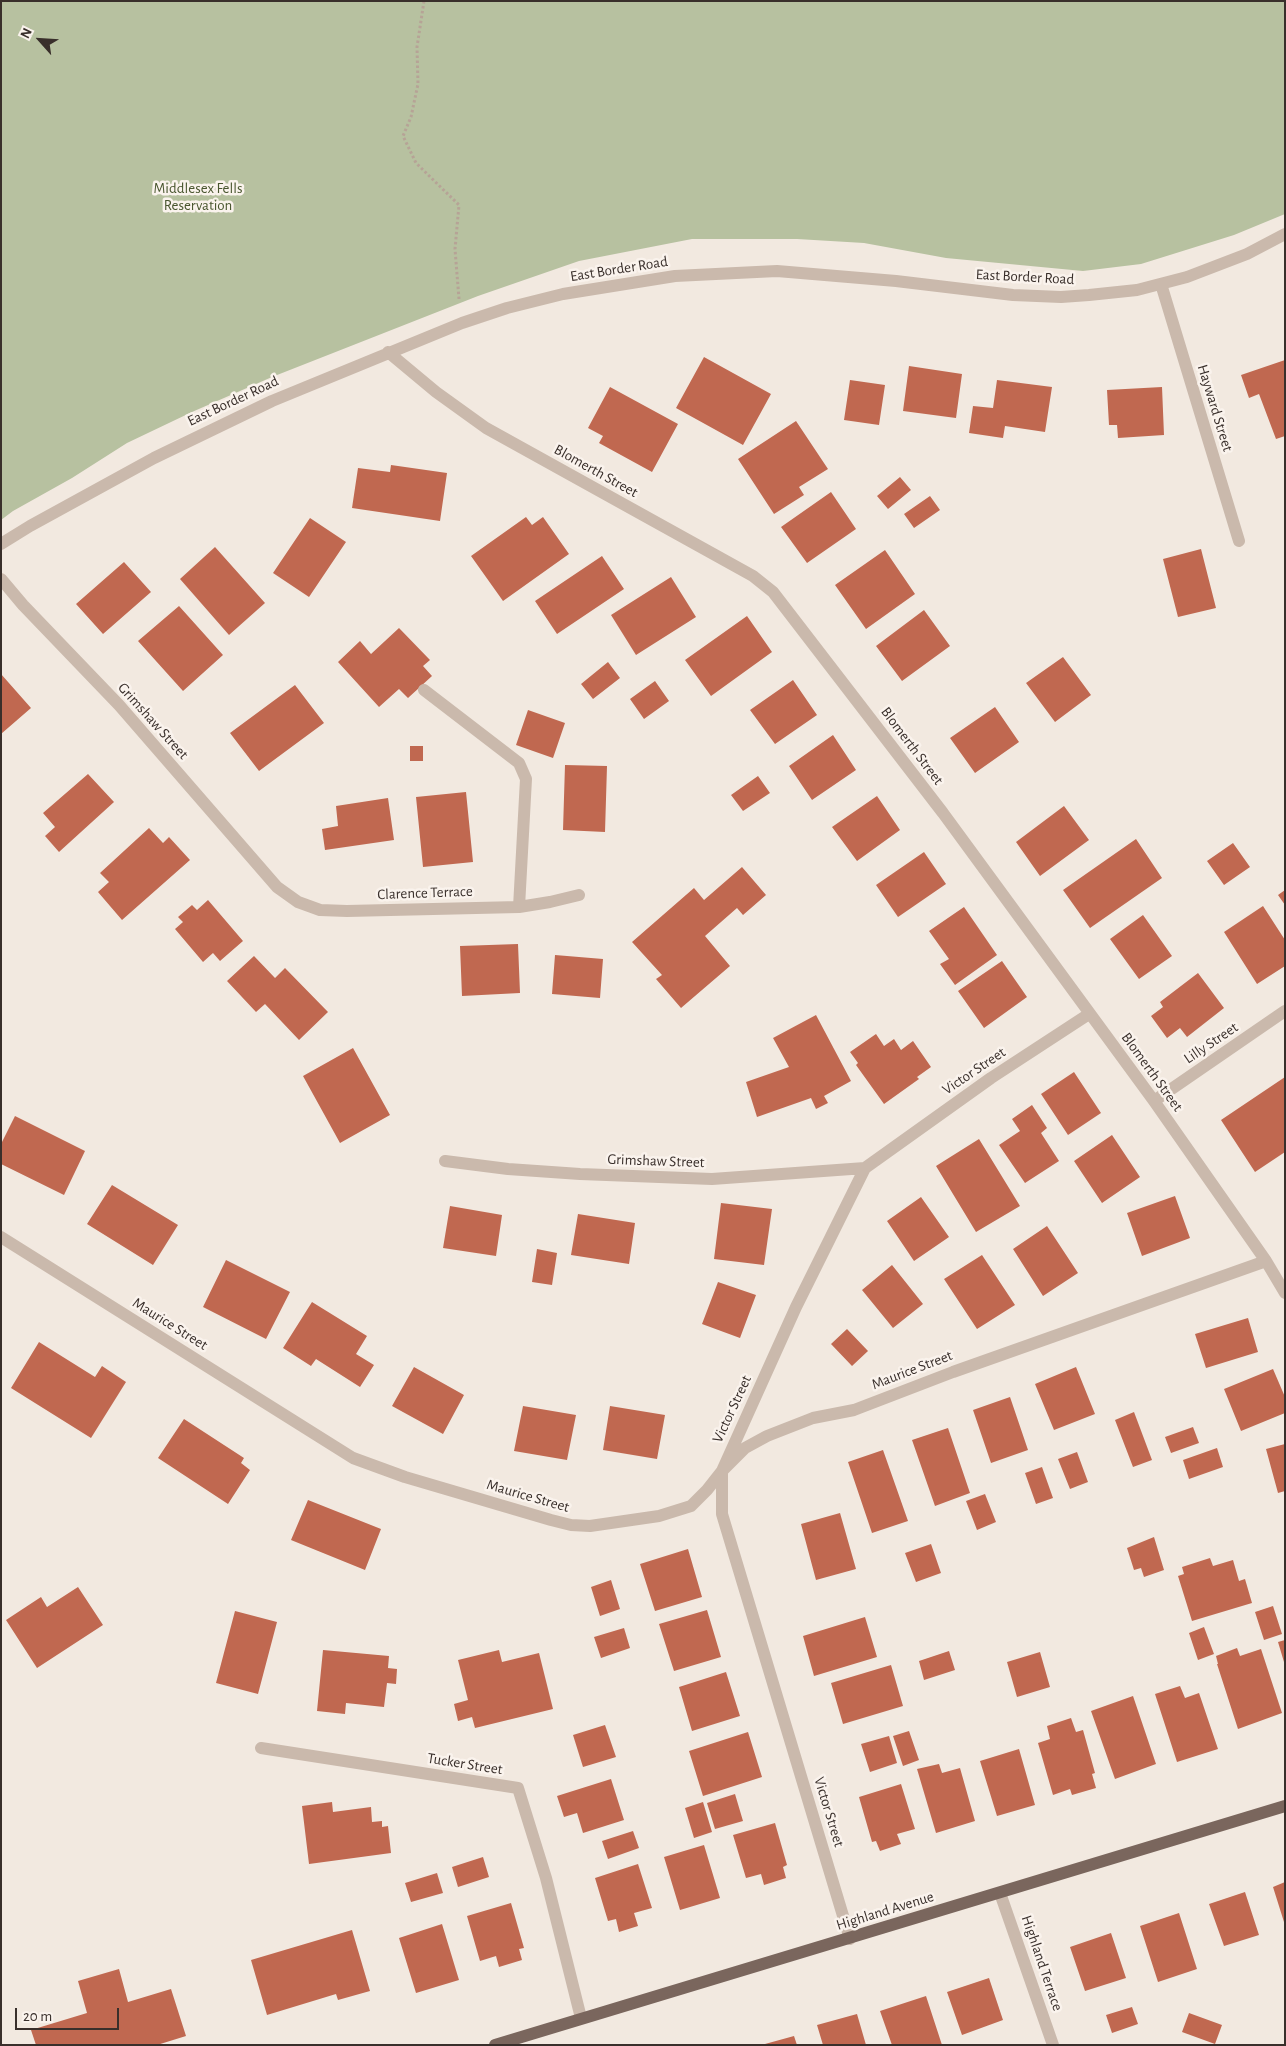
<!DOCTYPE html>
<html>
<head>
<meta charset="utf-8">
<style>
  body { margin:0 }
  #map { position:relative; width:1286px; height:2046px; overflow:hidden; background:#f2e9e0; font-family:"Alegreya Sans",sans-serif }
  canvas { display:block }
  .frame { position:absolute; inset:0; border:2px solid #392f2b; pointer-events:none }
  .north { position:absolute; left:15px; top:15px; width:50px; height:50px; -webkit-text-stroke:4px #faf3ed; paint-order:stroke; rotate:296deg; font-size:14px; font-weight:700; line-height:20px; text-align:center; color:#392f2b }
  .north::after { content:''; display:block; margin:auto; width:18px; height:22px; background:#392f2b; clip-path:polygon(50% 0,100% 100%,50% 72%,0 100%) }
  .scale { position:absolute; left:15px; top:2008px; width:104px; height:22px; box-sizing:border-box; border:2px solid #392f2b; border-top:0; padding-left:6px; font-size:15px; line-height:18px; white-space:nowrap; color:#392f2b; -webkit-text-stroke:4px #faf3ed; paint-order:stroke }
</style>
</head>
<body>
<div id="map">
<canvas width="1286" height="2046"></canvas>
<div class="frame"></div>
<div class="north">N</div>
<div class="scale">20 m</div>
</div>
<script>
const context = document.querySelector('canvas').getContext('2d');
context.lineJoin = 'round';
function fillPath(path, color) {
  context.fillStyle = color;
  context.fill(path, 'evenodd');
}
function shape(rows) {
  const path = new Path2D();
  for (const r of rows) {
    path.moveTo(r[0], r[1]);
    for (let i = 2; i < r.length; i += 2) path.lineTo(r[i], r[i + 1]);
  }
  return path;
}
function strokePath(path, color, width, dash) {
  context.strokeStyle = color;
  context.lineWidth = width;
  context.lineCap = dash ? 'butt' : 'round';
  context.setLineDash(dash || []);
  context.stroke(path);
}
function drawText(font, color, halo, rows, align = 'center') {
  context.font = font + ' "Alegreya Sans",sans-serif';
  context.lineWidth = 5;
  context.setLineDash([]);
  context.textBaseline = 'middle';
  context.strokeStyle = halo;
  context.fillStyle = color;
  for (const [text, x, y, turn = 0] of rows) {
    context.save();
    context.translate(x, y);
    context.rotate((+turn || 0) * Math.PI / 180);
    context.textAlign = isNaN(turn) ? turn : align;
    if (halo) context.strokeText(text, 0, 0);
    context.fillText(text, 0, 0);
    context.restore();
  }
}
fillPath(shape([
  [1,1,1285,1,1285,214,1234,235,1141,264,1083,271,946,258,864,243,797,239,692,239,579,261,478,296,272,377,192,412,127,443,72,478,13,511,1,520]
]), '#b7c1a0');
fillPath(shape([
  [704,357,771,394,743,445,676,408],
  [1285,360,1285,436,1276,439,1259,394,1249,398,1241,375],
  [909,366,962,374,956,418,903,411],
  [850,380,885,385,879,425,844,420],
  [997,380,1052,387,1045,432,1005,426,1003,438,969,433,973,406,993,408],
  [610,387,678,424,652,472,599,443,603,436,588,428],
  [1162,387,1164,435,1118,438,1117,425,1109,425,1107,390],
  [796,421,828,469,799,487,804,495,774,514,738,459],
  [391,465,447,473,440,521,352,508,358,468,390,472],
  [900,477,911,490,888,509,877,496],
  [831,492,856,529,807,563,781,527],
  [930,496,940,510,914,528,904,514],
  [526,517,532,525,543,517,569,554,503,601,471,556],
  [310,518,346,542,309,597,273,573],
  [215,547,265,603,229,635,180,579],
  [1201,549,1216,608,1178,617,1163,559],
  [885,550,915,594,866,629,835,585],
  [602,556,624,589,557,634,535,601],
  [124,562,151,592,103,634,76,604],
  [671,577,696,617,636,655,611,615],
  [179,606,223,655,183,691,138,641],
  [924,610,950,646,902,681,876,646],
  [747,616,772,652,711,696,685,660],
  [399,628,430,660,423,666,432,676,408,698,399,689,379,707,338,662,360,641,371,654],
  [1063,657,1091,695,1055,722,1026,683],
  [608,662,620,678,593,699,581,684],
  [1,674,31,708,1,734],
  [793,680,817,715,775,744,750,710],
  [655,681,669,701,644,719,630,699],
  [295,685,324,723,259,771,230,733],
  [995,707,1019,742,975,773,950,738],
  [528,710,565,723,553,758,516,745],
  [833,735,856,770,812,800,789,766],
  [410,746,423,746,423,761,410,761],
  [565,765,607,766,605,832,563,830],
  [88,774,114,802,59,852,45,836,55,827,43,813],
  [758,776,770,793,743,811,731,795],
  [466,792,473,862,423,867,416,797],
  [877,796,900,830,857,861,832,827],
  [388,798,394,840,325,850,322,829,338,826,336,806],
  [1064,806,1089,840,1040,876,1016,842],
  [149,828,163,843,169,837,190,860,122,920,98,892,109,882,100,873],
  [1136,839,1162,878,1090,928,1063,890],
  [1233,843,1250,867,1224,885,1207,861],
  [924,852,946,884,898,917,876,885],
  [742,867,766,895,743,915,737,908,705,936,730,966,681,1008,656,979,662,975,632,942,694,888,704,900],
  [1285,890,1285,905,1278,895],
  [208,900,243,941,220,961,213,953,203,962,175,929,183,922,178,917,192,905,197,910],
  [1263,906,1285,940,1285,966,1257,984,1224,932],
  [964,907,997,955,955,985,940,964,949,959,929,931],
  [1143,915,1172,956,1139,979,1110,939],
  [518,944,520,993,462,996,460,946],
  [555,955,603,959,600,998,552,994],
  [254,956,275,978,285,968,328,1012,299,1040,265,1004,256,1012,227,981],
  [1002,961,1027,997,984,1028,958,991],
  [1198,973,1224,1008,1187,1037,1180,1028,1167,1038,1151,1016,1163,1007,1160,1002],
  [816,1015,851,1081,824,1096,828,1103,816,1109,811,1098,757,1117,746,1082,789,1067,773,1038],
  [876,1034,884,1046,894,1039,901,1050,913,1041,931,1067,917,1077,919,1079,884,1104,856,1065,858,1063,850,1052],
  [353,1048,390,1115,340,1143,303,1076],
  [1074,1072,1101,1113,1068,1135,1041,1094],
  [1285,1077,1285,1152,1255,1172,1221,1120],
  [1032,1105,1047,1128,1041,1133,1059,1161,1025,1183,999,1145,1020,1131,1012,1119],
  [15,1116,85,1151,64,1195,1,1164,1,1144],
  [1112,1135,1140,1177,1102,1203,1074,1161],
  [979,1139,1020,1206,976,1232,936,1166],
  [112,1185,178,1225,153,1265,87,1224],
  [1175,1196,1190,1238,1142,1256,1127,1213],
  [921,1197,949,1237,914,1261,887,1221],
  [721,1203,772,1209,764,1265,714,1259],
  [450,1206,502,1215,496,1256,443,1248],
  [578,1214,635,1223,629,1264,571,1255],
  [1047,1226,1078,1273,1043,1296,1013,1249],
  [537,1249,557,1253,552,1285,532,1282],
  [982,1255,1015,1305,977,1329,944,1279],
  [226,1260,290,1292,266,1339,203,1307],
  [892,1265,923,1304,893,1328,862,1290],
  [718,1282,756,1295,740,1338,702,1324],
  [312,1302,367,1336,356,1354,374,1365,360,1387,316,1359,311,1366,283,1348],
  [1248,1318,1258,1352,1206,1368,1195,1334],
  [847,1329,868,1351,852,1366,831,1344],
  [39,1342,95,1377,102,1366,126,1382,91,1438,11,1388],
  [414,1367,464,1395,443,1434,392,1406],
  [1076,1367,1095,1414,1054,1430,1035,1384],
  [1273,1369,1285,1397,1285,1413,1241,1431,1224,1389],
  [1010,1397,1028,1450,991,1463,973,1410],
  [523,1406,576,1415,567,1460,514,1451],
  [610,1406,665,1415,657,1459,603,1450],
  [1134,1412,1152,1460,1133,1467,1115,1420],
  [184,1419,244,1458,241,1463,250,1470,228,1504,158,1458],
  [1193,1427,1199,1443,1171,1453,1165,1437],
  [948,1428,970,1493,935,1506,912,1440],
  [1285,1444,1285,1491,1278,1493,1266,1449],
  [1217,1448,1223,1467,1189,1479,1183,1460],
  [883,1450,908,1521,872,1533,848,1462],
  [1077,1452,1088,1482,1070,1489,1058,1459],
  [1042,1467,1053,1498,1036,1504,1025,1473],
  [985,1494,996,1522,977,1530,966,1501],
  [308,1500,381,1529,365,1570,291,1540],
  [840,1513,856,1569,816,1580,801,1524],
  [1154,1537,1164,1570,1144,1577,1141,1568,1134,1570,1127,1548],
  [931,1544,941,1573,916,1582,905,1553],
  [688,1549,702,1597,655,1611,640,1564],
  [1210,1558,1213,1566,1233,1560,1239,1581,1245,1579,1252,1603,1192,1621,1178,1576,1184,1574,1182,1567],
  [611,1580,620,1609,600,1616,591,1587],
  [78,1587,103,1625,37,1668,6,1620,41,1597,47,1607],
  [1273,1606,1282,1634,1264,1640,1255,1612],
  [707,1610,721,1657,674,1671,659,1624],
  [235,1611,277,1622,258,1694,216,1683],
  [865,1617,877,1657,814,1676,803,1636],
  [1204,1627,1214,1654,1198,1660,1189,1633],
  [624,1628,630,1648,601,1658,594,1637],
  [1285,1640,1285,1662,1284,1662,1278,1642],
  [1237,1648,1240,1656,1261,1649,1282,1713,1238,1729,1217,1664,1218,1664,1216,1656],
  [323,1650,389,1656,388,1668,397,1669,396,1684,387,1683,384,1707,346,1703,345,1714,317,1711],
  [499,1650,502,1662,539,1653,553,1709,475,1728,472,1717,458,1721,454,1704,468,1700,458,1660],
  [949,1651,955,1670,924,1680,919,1661],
  [1040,1652,1050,1687,1017,1697,1007,1662],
  [891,1665,903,1706,843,1724,831,1683],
  [726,1672,740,1716,692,1731,679,1687],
  [1180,1686,1185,1698,1199,1693,1218,1749,1177,1762,1155,1694],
  [1133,1696,1156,1764,1115,1779,1091,1711],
  [1071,1718,1076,1732,1083,1730,1095,1773,1092,1774,1096,1788,1072,1795,1070,1789,1053,1795,1038,1743,1050,1739,1047,1726],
  [605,1725,616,1757,583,1767,573,1735],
  [909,1731,919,1760,903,1766,893,1736],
  [748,1732,762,1777,703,1796,689,1751],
  [889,1736,897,1763,870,1772,861,1744],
  [1019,1749,1035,1805,997,1816,980,1761],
  [939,1764,942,1773,960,1768,975,1821,936,1833,917,1769],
  [611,1779,624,1820,583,1833,577,1813,564,1817,557,1796],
  [901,1784,915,1829,897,1834,901,1844,880,1851,876,1841,872,1842,859,1797],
  [735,1794,743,1821,715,1829,707,1803],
  [332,1802,333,1812,371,1807,372,1822,382,1821,382,1827,388,1826,391,1853,309,1864,302,1806],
  [703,1802,712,1832,694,1838,685,1808],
  [775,1823,787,1865,783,1867,786,1878,764,1885,761,1874,746,1878,733,1835],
  [633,1831,639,1848,608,1859,602,1841],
  [704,1845,720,1898,680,1910,664,1857],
  [483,1857,489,1877,458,1887,452,1867],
  [638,1864,652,1908,634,1913,638,1926,619,1932,616,1919,608,1921,595,1878],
  [437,1873,443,1893,411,1902,405,1883],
  [1285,1882,1285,1922,1284,1922,1273,1887],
  [1245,1892,1259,1935,1224,1946,1209,1904],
  [511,1903,524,1948,519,1949,522,1960,499,1967,496,1956,480,1961,467,1916],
  [1179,1913,1197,1969,1158,1982,1140,1926],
  [442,1924,459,1980,416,1993,399,1938],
  [352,1930,370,1991,338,2000,336,1994,267,2015,251,1960],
  [1111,1933,1126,1978,1085,1991,1070,1947],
  [119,1969,128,2002,171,1989,186,2036,157,2045,36,2045,31,2030,87,2013,78,1981],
  [989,1978,1003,2020,962,2035,947,1992],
  [926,1996,942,2045,892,2045,880,2011],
  [1132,2007,1138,2024,1112,2033,1106,2015],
  [1189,2013,1222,2025,1215,2044,1182,2032],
  [857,2014,866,2045,823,2045,817,2025],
  [794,2036,797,2045,765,2045,765,2044]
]), '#c06850');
strokePath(shape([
  [424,1,417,47,418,84,411,117,403,136,416,163,459,205,455,249,459,299]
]), '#b6a396', 3, [2.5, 2.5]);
strokePath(shape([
  [1161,284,1239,541],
  [388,352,436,392,486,428,753,576,773,592,943,813,1154,1101,1266,1261,1285,1293],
  [1,544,30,526,154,458,272,401,462,323,507,308,563,294,675,276,777,271,896,281,1013,295,1061,297,1089,295,1137,290,1187,277,1247,254,1285,234],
  [1,579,23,605,119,705,277,887,298,902,320,910,347,911,519,907,550,902,579,895],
  [424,690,519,763,526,779,519,907],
  [1154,1101,1285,1011],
  [445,1161,508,1169,580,1174,712,1179,865,1168],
  [1,1237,353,1458,405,1477,551,1520,571,1525,590,1526,659,1516,691,1506,707,1490,722,1471,745,1448,767,1436,813,1418,854,1410,953,1372,1266,1261],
  [261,1748,518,1788,546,1878,581,2018],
  [1000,1893,1053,2045],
  [850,1939,722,1514,722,1471,796,1307,865,1168,991,1078,1089,1014]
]), '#cab9ac', 12);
strokePath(shape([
  [495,2045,1285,1806]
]), '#7a665d', 12);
drawText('15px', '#49562f', '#faf3ed', [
  ["Middlesex Fells",198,188],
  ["Reservation",198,205]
]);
drawText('15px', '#392f2b', '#faf3ed', [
  ["East Border Road",619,269,-9],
  ["East Border Road",1025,277,3],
  ["East Border Road",233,401,-25],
  ["Hayward Street",1215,408,73],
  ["Blomerth Street",596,471,29],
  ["Grimshaw Street",153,721,48],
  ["Blomerth Street",912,746,53],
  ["Clarence Terrace",425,893,-2],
  ["Lilly Street",1211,1043,-34],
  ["Victor Street",974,1071,-34],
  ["Blomerth Street",1152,1072,54],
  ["Grimshaw Street",656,1161,2],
  ["Maurice Street",170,1324,32],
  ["Maurice Street",912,1370,-21],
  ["Victor Street",732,1409,-65],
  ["Maurice Street",528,1496,16],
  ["Tucker Street",465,1764,9],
  ["Victor Street",829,1812,73],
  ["Highland Avenue",885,1911,-17],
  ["Highland Terrace",1042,1963,71]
]);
</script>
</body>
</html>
